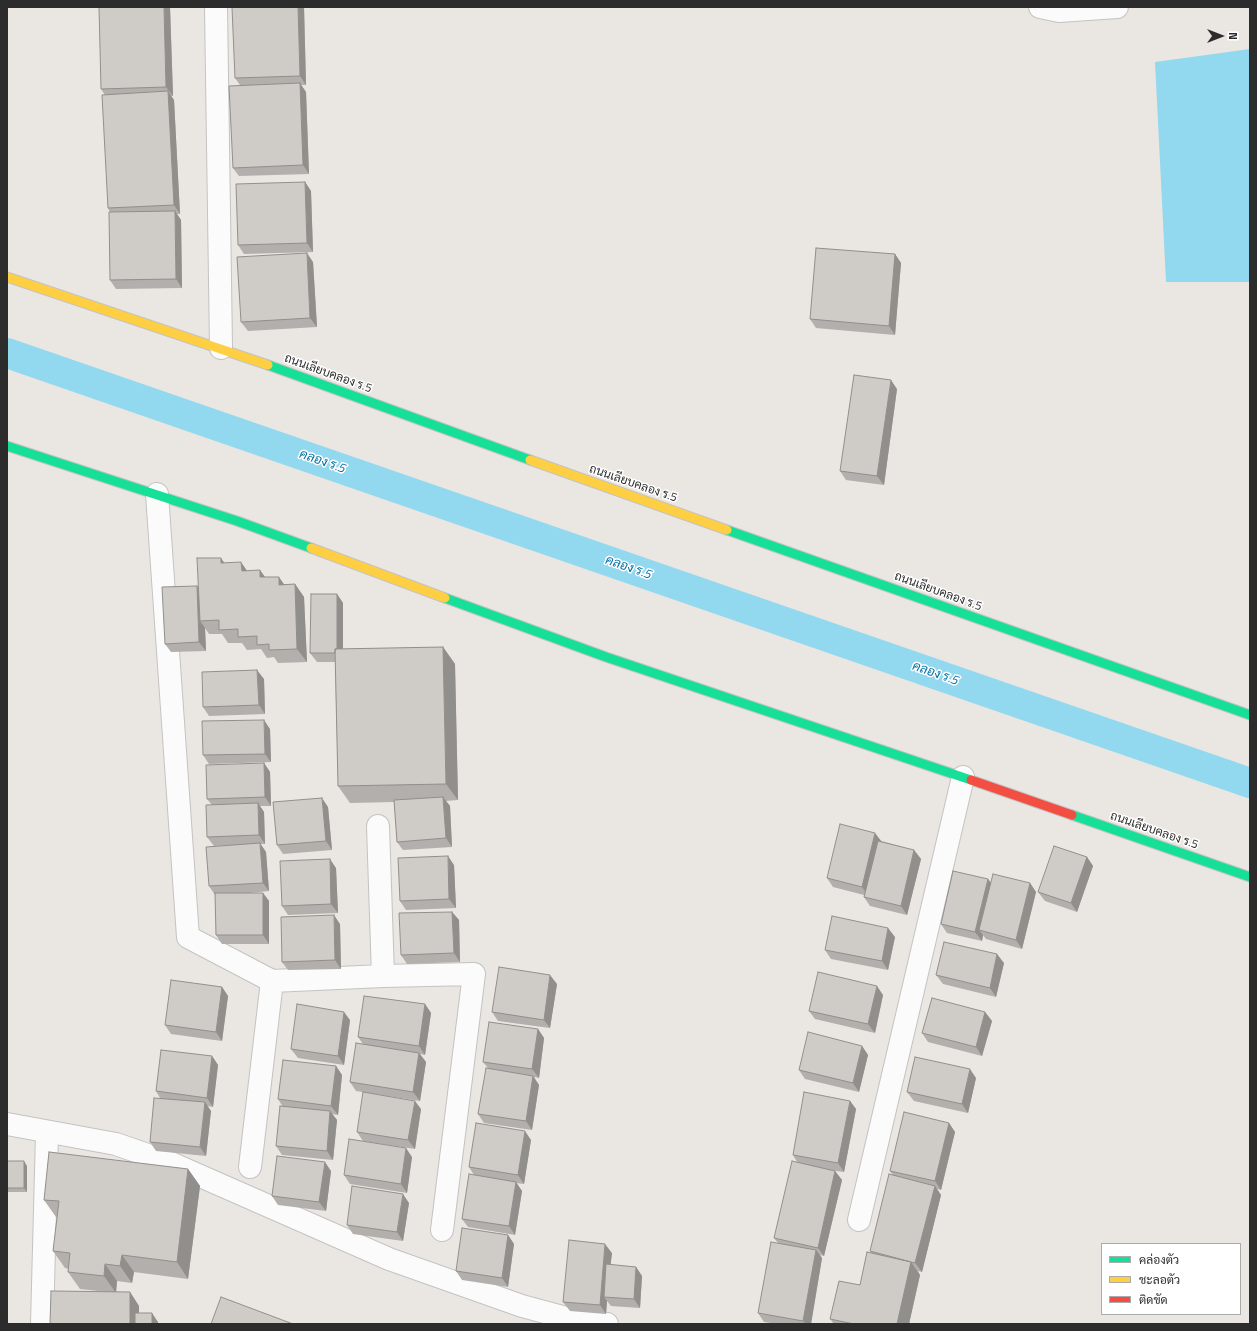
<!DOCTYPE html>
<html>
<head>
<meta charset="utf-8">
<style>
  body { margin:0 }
  #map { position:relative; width:1257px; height:1331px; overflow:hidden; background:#eae6e2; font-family:"Titillium Web",Sarabun,sans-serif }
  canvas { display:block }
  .frame { position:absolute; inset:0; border:8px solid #2c2c2c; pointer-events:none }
  .legend { position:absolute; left:1101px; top:1243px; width:140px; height:72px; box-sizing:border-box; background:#fff; border:1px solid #ababab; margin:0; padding:5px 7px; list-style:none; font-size:12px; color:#2c2c2c }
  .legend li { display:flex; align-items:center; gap:8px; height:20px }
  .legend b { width:20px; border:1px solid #ababab }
  .north { position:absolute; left:1201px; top:16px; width:40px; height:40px; -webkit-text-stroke:3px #fff; paint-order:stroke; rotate:90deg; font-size:11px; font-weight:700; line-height:16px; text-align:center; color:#2c2c2c }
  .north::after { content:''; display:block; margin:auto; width:14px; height:18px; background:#2c2c2c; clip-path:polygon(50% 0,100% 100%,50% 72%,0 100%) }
</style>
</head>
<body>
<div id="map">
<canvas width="1257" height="1331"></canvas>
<div class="frame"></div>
<ul class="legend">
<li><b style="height:5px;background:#16e098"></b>คล่องตัว</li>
<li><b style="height:5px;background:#ffcf43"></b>ชะลอตัว</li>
<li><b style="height:5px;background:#f24e42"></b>ติดขัด</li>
</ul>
<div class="north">N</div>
</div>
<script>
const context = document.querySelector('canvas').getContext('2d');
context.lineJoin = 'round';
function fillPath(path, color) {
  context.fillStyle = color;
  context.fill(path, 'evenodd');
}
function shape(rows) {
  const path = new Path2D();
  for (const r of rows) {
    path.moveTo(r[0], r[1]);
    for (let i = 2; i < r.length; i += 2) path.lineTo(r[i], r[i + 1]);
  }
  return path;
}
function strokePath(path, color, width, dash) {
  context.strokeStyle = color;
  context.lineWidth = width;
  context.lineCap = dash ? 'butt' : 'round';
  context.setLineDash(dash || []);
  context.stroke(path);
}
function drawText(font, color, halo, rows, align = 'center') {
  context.font = font + ' "Titillium Web",Sarabun,sans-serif';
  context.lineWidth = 3;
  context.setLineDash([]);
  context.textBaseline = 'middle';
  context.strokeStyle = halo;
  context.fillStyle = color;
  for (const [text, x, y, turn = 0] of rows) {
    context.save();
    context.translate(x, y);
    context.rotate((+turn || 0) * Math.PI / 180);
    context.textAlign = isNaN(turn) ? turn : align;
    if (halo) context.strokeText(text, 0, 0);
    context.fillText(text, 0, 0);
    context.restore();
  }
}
fillPath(shape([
  [1250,49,1250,282,1166,282,1155,62]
]), '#92d9ef');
strokePath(shape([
  [7,353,1250,783]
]), '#92d9ef', 30);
const street = shape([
  [216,7,221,348],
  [1040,7,1059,11,1117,7],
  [157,494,188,937,272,981,383,976,474,974,442,1230],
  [378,826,383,976],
  [7,1124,116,1144,173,1164,389,1259,522,1306,574,1320,607,1324],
  [250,1167,272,981],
  [859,1220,963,777],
  [42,1324,47,1133]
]);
const fast = shape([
  [268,365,530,460],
  [7,446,237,521,311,548],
  [727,530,1250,715],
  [445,598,606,657,971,780],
  [1072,815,1250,877]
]);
const slow = shape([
  [7,277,268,365],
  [530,460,727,530],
  [311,548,445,598]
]);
const jam = shape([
  [971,780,1072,815]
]);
strokePath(street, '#c4c3c3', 24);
strokePath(fast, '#c4c3c3', 11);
strokePath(slow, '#c4c3c3', 11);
strokePath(jam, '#c4c3c3', 11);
strokePath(street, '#fcfbfb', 22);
strokePath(fast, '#16e098', 9);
strokePath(slow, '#ffcf43', 9);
strokePath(jam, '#f24e42', 9);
fillPath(shape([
  [170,7,173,96,171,96,174,100,180,214,177,214,181,220,182,288,116,289,110,280,110,212,108,208,105,95,101,89],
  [304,7,306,85,301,85,306,92,309,174,239,176,233,168,240,85,235,78],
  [305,182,311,191,313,252,244,254,238,245],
  [895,254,901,263,895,335,816,328,810,319],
  [313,262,317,327,248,331,241,322],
  [897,389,884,485,846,480,840,471],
  [224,563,247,571,260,570,265,577,284,584,295,584,304,597,307,662,278,663,274,657,267,658,261,649,247,650,242,643,228,643,222,634,209,634,205,628,206,651,171,652,165,644,197,586,198,588],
  [337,594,343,603,343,649,443,647,455,664,458,800,446,801,450,806,452,847,403,850,397,842,394,802,350,803,338,786,335,662,317,662,310,653],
  [264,679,265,714,209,716,203,707],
  [270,729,271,762,209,764,203,755],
  [264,763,270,772,271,806,260,806,264,812,265,844,260,844,266,852,269,891,249,893,263,893,269,901,269,944,222,944,216,935,215,895,209,886,239,845,214,846,207,837,212,805,207,799],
  [328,807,332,850,283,854,277,845],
  [881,841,914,850,921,859,907,915,870,906,864,897,864,895,833,887,827,878],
  [1087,857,1093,866,1077,912,1045,901,1038,892],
  [454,865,456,908,406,910,400,901],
  [336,868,338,913,288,915,282,906],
  [988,879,991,883,1030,883,1036,892,1022,949,986,939,983,935,982,941,947,933,941,924],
  [452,912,459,920,460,962,407,964,401,955],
  [340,924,341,969,288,970,282,962],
  [895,937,888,970,831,959,825,950],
  [1004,963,996,997,943,984,936,975],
  [557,984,550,1028,498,1021,492,1012],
  [222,987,228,996,222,1041,171,1034,165,1025],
  [883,995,875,1033,815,1019,809,1011],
  [425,1004,431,1013,425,1055,420,1054,426,1062,420,1101,356,1091,350,1082,363,1044,358,1037],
  [985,1012,992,1021,982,1056,928,1042,922,1033],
  [350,1020,344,1065,298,1058,291,1049],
  [538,1029,544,1038,539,1078,534,1077,539,1085,532,1130,484,1123,478,1114,488,1068,483,1062],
  [862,1046,868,1055,859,1092,805,1079,799,1070],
  [212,1056,218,1065,213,1107,207,1106,211,1111,206,1156,156,1151,150,1142,160,1098,156,1091],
  [336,1066,342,1075,338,1115,332,1114,337,1120,333,1160,282,1155,276,1146,283,1107,278,1099],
  [976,1078,968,1113,914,1101,907,1092],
  [850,1101,856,1109,844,1172,829,1170,835,1171,842,1180,824,1256,820,1255,822,1258,811,1324,777,1324,764,1322,758,1313,778,1243,774,1238,797,1162,793,1155],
  [421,1109,415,1149,363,1141,357,1132],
  [949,1123,955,1132,941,1190,937,1189,941,1195,922,1272,918,1271,920,1275,909,1324,834,1324,830,1319,860,1285,871,1252,870,1251,893,1175,890,1171],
  [531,1140,524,1184,516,1183,522,1191,515,1235,468,1227,462,1219,474,1175,469,1167],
  [412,1157,407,1193,350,1184,344,1175],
  [7,1161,27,1166,27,1192,7,1192],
  [188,1169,200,1186,188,1279,134,1272,132,1283,117,1281,116,1292,130,1292,139,1306,139,1313,158,1322,158,1324,50,1324,108,1292,80,1289,68,1272,69,1269,65,1268,53,1251,57,1217,56,1217,44,1200],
  [331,1171,326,1211,278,1205,272,1196],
  [409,1203,403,1241,353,1234,347,1225],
  [508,1235,514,1244,508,1287,462,1280,456,1271],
  [612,1253,610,1265,636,1267,642,1276,640,1308,611,1306,607,1301,606,1314,570,1311,563,1302]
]), '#b2afac');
fillPath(shape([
  [164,7,170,7,173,96,166,87],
  [298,7,304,7,306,85,300,76],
  [300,83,306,92,309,174,303,165],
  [168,91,174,100,180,214,174,205],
  [305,182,311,191,313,252,307,243],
  [175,211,181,220,182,288,176,279],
  [307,253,313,262,317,327,310,318],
  [895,254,901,263,895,335,889,326],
  [891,380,897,389,884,485,877,476],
  [221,558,230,571,221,563],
  [241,562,250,575,242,571],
  [260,570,269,583,260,577],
  [279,577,288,590,279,585],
  [295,584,304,597,307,662,297,649],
  [197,586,203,595,200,621,205,628,206,651,199,642],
  [337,594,343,603,343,662,337,653],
  [443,647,455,664,458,800,446,784],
  [257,670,264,679,265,714,259,705],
  [264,720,270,729,271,762,265,754],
  [264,763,270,772,271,806,265,797],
  [443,797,450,806,452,847,446,838],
  [322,798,328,807,332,850,326,841],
  [258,803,264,812,265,844,259,835],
  [875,833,882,842,868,896,862,887],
  [260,843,266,852,269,891,263,883],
  [914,850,921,859,907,915,901,906],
  [448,856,454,865,456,908,449,899],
  [1087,857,1093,866,1077,912,1071,903],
  [330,859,336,868,338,913,331,904],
  [988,879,995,888,979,930,983,935,982,941,975,932],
  [1030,883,1036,892,1022,949,1016,940],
  [263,893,269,901,269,944,263,935],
  [452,912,459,920,460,962,454,953],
  [334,915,340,924,341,969,335,960],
  [888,928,895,937,888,970,882,961],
  [997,954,1004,963,996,997,990,988],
  [550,975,557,984,550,1028,544,1020],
  [877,986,883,995,875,1033,868,1024],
  [222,987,228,996,222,1041,216,1032],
  [425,1004,431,1013,425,1055,419,1046],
  [344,1012,350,1020,344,1065,338,1056],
  [985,1012,992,1021,982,1056,976,1047],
  [538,1029,544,1038,539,1078,532,1069],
  [862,1046,868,1055,859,1092,853,1083],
  [419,1053,426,1062,420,1101,413,1092],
  [212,1056,218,1065,213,1107,207,1098],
  [336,1066,342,1075,338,1115,331,1106],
  [970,1069,976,1078,968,1113,962,1104],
  [533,1076,539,1085,532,1130,526,1121],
  [415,1101,421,1109,415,1149,408,1140],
  [850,1101,856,1109,844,1172,838,1163],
  [205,1102,211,1111,206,1156,200,1147],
  [330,1111,337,1120,333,1160,327,1151],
  [949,1123,955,1132,941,1190,935,1181],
  [525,1131,531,1140,524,1184,518,1175],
  [406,1148,412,1157,407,1193,401,1184],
  [24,1161,27,1166,27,1192,24,1188],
  [325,1162,331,1171,326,1211,319,1202],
  [188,1169,200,1186,188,1279,177,1262],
  [835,1171,842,1180,824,1256,818,1248],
  [516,1182,522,1191,515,1235,509,1226],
  [935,1186,941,1195,922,1272,915,1263],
  [403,1194,409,1203,403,1241,397,1232],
  [508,1235,514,1244,508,1287,502,1278],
  [605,1244,612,1253,607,1297,604,1297,607,1301,606,1314,600,1305],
  [816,1250,822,1258,811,1324,806,1324,803,1321],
  [122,1255,134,1272,132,1283,120,1266],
  [911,1262,920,1275,909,1324,897,1324],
  [105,1264,117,1281,116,1293,104,1276],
  [636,1267,642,1276,640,1308,634,1299],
  [130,1292,139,1306,139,1324,130,1324],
  [152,1313,158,1322,158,1324,152,1324]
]), '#918f8c');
const building = shape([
  [99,7,164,7,166,87,101,89,99,7],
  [232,7,298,7,300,76,235,78,232,7],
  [300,83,303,165,233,168,229,86,300,83],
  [168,91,174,205,108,208,102,95,168,91],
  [305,182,307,243,238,245,236,184,305,182],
  [175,211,176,279,110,280,109,212,175,211],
  [816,248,895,254,889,326,810,319,816,248],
  [307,253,310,318,241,322,237,257,307,253],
  [854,375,891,380,877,476,840,471,854,375],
  [197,558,221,558,221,563,241,562,242,571,260,570,260,577,279,577,279,585,295,584,297,649,269,650,269,644,257,645,257,636,238,637,238,629,219,630,219,620,200,621,197,558],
  [197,586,199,642,165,644,162,587,197,586],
  [311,594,337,594,337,649,335,649,335,653,310,653,311,594],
  [443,647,446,784,338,786,335,649,443,647],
  [257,670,259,705,203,707,202,672,257,670],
  [264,720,265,754,203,755,202,721,264,720],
  [264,763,265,797,207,799,206,765,264,763],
  [443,797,446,838,397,842,394,800,443,797],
  [322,798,326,841,277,845,273,802,322,798],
  [258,803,259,835,207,837,206,805,258,803],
  [840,824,875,833,862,887,827,878,840,824],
  [878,841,914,850,901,906,864,897,878,841],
  [260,843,263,883,209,886,206,847,260,843],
  [1054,846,1087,857,1071,903,1038,892,1054,846],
  [448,856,449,899,400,901,398,858,448,856],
  [330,859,331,904,282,906,280,861,330,859],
  [953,871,988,879,975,932,941,924,953,871],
  [993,874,1030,883,1016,940,979,930,993,874],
  [215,893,263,893,263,935,216,935,215,893],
  [452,912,454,953,401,955,399,913,452,912],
  [334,915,335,960,282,962,281,917,334,915],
  [832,916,888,928,882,961,825,950,832,916],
  [944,942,997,954,990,988,936,975,944,942],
  [499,967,550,975,544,1020,492,1012,499,967],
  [818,972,877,986,868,1024,809,1011,818,972],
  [171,980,222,987,216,1032,165,1025,171,980],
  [364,996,425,1004,419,1046,358,1037,364,996],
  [932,998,985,1012,976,1047,922,1033,932,998],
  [297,1004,344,1012,338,1056,291,1049,297,1004],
  [489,1022,538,1029,532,1069,483,1062,489,1022],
  [808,1032,862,1046,853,1083,799,1070,808,1032],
  [356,1043,419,1053,413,1092,350,1082,356,1043],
  [161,1050,212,1056,207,1098,156,1091,161,1050],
  [915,1057,970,1069,962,1104,907,1092,915,1057],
  [283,1060,336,1066,331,1106,278,1099,283,1060],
  [486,1068,533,1076,526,1121,478,1114,486,1068],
  [363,1092,415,1101,408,1140,357,1132,363,1092],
  [804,1092,850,1101,838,1163,793,1155,804,1092],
  [154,1098,205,1102,200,1147,150,1142,154,1098],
  [280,1106,330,1111,327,1151,276,1146,280,1106],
  [904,1112,949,1123,935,1181,890,1171,904,1112],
  [476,1123,525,1131,518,1175,469,1167,476,1123],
  [349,1139,406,1148,401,1184,344,1175,349,1139],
  [49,1152,188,1169,177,1262,122,1255,120,1266,105,1264,104,1276,68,1272,70,1253,53,1251,59,1201,44,1200,49,1152],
  [277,1156,325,1162,319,1202,272,1196,277,1156],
  [7,1161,24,1161,24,1188,7,1188,7,1161],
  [792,1161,835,1171,818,1248,774,1238,792,1161],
  [469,1174,516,1182,509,1226,462,1219,469,1174],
  [889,1174,935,1186,915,1263,870,1251,889,1174],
  [352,1186,403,1194,397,1232,347,1225,352,1186],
  [462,1228,508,1235,502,1278,456,1271,462,1228],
  [569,1240,605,1244,600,1305,563,1302,569,1240],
  [771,1242,816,1250,803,1321,758,1313,771,1242],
  [867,1252,911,1262,897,1324,854,1324,830,1319,839,1281,860,1285,867,1252],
  [606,1264,636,1267,634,1299,604,1297,606,1264],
  [51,1291,130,1292,130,1324,50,1324,51,1291],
  [221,1297,293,1324,211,1324,221,1297],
  [135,1313,152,1313,152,1324,135,1324,135,1313]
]);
fillPath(building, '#cfccc8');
strokePath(building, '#918f8c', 1);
drawText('12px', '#2c2c2c', '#fff', [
  ["ถนนเลียบคลอง ร.5",328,374,20],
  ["ถนนเลียบคลอง ร.5",633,484,19],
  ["ถนนเลียบคลอง ร.5",938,592,20],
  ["ถนนเลียบคลอง ร.5",1154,831,19]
]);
drawText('italic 13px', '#0872a4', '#fff', [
  ["คลอง ร.5",322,462,19],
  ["คลอง ร.5",628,568,19],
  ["คลอง ร.5",935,674,19]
]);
</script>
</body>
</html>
